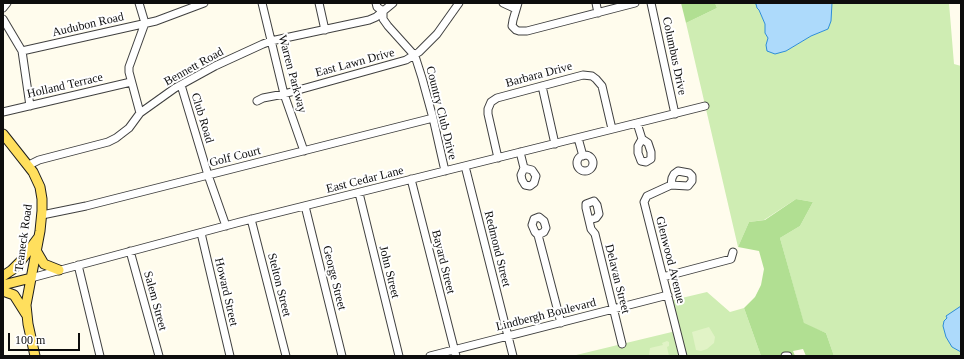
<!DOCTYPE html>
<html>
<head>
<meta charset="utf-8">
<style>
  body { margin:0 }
  #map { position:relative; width:964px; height:359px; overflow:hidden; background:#fffced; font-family:Georgia,serif }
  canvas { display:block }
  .frame { position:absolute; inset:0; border:4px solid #0d0d0d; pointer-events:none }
  .scale { position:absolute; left:8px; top:333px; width:72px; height:18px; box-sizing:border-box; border:2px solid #0d0d0d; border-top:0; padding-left:5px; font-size:12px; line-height:14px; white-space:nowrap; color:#0d0d0d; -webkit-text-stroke:3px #fff; paint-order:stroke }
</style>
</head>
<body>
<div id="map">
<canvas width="964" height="359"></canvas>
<div class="frame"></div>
<div class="scale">100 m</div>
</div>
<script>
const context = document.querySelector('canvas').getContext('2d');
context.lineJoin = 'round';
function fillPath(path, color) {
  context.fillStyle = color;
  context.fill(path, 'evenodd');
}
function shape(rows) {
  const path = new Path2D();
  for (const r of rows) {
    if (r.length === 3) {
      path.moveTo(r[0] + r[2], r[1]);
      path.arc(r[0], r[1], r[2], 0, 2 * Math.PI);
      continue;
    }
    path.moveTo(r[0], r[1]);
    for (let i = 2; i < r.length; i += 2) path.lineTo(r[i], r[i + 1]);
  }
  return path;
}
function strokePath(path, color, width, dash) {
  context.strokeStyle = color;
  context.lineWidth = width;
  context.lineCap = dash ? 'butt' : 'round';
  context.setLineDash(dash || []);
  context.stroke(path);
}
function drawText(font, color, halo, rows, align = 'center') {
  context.font = font + ' Georgia,serif';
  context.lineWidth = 4;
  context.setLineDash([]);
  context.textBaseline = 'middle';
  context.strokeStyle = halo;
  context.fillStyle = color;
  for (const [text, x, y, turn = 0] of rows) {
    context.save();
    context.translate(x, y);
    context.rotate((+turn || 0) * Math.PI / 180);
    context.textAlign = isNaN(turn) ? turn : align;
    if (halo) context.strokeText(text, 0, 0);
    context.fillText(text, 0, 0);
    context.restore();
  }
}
fillPath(shape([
  [715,3,756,3,765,24,765,33,768,38,767,43,786,51,811,36,828,29,832,3,949,3,954,64,961,66,961,356,834,356,826,333,804,324,780,238,800,226,813,202,796,199,764,220,749,222,738,247,686,23,717,8],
  [707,292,730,312,744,308,761,356,572,356,676,331,669,301]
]), '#cfedb3');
fillPath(shape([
  [681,3,715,3,717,8,686,23],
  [796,199,813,202,800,226,780,238,804,323,826,333,834,356,806,356,803,349,793,351,795,356,761,356,744,308,755,297,761,285,764,269,759,251,738,247,749,222,765,220]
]), '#b1df92');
fillPath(shape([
  [709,327,715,337,714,343,707,349,701,351,696,350,692,332],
  [667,341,669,342,669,346,667,347,669,356,649,356,650,348,663,345,662,343]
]), '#e1f3c6');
const water = shape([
  [754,3,832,3,831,21,828,29,811,36,786,51,775,54,767,51,766,45,768,38,765,33,765,24,759,10,757,8,756,4,754,3],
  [961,306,961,352,952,347,946,337,943,326,944,321,947,318,946,316,961,306]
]);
fillPath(water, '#addafb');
strokePath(water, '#2e8dd8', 1);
const minor = shape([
  [139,3,145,23,129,67,129,72,140,113],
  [262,3,284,94,304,151],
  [319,3,325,30],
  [376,3,377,7,383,11,383,19,388,26,415,56,422,78,433,118,445,171],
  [503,3,516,9],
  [518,3,513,20,512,26,516,30,519,31,527,31,635,3],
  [596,3,598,13],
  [651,3,675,114],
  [3,8,7,3],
  [3,19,22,51,30,106],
  [22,51,156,21,204,3],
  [181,85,208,175,226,226],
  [542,86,555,144],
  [257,101,263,98,284,94,406,60,419,52,437,34,459,3],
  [3,112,131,82],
  [637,123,642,139,648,143,651,152,651,159,646,162,641,161,638,153,638,146,642,139],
  [578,138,583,156],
  [520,152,524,168,521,175,522,180,525,185,530,186,534,183,536,176,532,170,524,168],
  [585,163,8],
  [498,158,488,114,488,109,491,102,497,98,583,75,592,76,596,79,602,86,612,129],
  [29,165,39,160,108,142,116,138,129,128,140,113,175,88,215,66,263,44,271,41,369,20,376,17,393,3],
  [465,166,513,356],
  [411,179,456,356],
  [671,185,672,178,674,174,678,171,689,173,692,176,692,181,688,186,671,185,647,196,644,202,683,356],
  [359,193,399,356],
  [305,206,342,356],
  [42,215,86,206,433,118],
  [251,219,286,356],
  [589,220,596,218,599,214,597,205,594,201,586,204,586,208,591,229,595,234,622,344],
  [201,233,230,356],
  [538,235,544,232,546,228,544,221,539,217,534,219,532,225,535,232,538,235,561,323],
  [130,251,159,356],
  [78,265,100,356],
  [663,277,731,259,733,252],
  [31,278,240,222,705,106],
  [430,356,668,295],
  [785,356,788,356]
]);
const major = shape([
  [3,134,33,172,40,187,42,199,42,211,40,231,26,305,28,324,35,356],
  [37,252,44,264,59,270],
  [3,276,12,270,20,262,38,238],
  [3,285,31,278],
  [3,291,14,295,26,314]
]);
strokePath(minor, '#404040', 9);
strokePath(major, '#1e1e1e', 11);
strokePath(minor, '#fff', 7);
strokePath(major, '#ffdf5d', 9);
drawText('12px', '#0d0d0d', '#fff', [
  ["Audubon Road",88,25,-13],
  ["Columbus Drive",674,56,78],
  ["East Lawn Drive",355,63,-15],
  ["Bennett Road",194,67,-29],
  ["Warren Parkway",292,74,75],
  ["Barbara Drive",539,75,-15],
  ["Holland Terrace",65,86,-13],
  ["Country Club Drive",441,113,76],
  ["Club Road",202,118,73],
  ["Golf Court",235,157,-14],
  ["East Cedar Lane",365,180,-14],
  ["Teaneck Road",24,238,-82],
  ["Redmond Street",497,249,76],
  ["Glenwood Avenue",670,260,76],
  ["Bayard Street",443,262,76],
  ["John Street",389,272,76],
  ["George Street",334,278,76],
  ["Delavan Street",617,279,76],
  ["Stelton Street",279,285,76],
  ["Howard Street",226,292,77],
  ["Salem Street",155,301,75],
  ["Lindbergh Boulevard",546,315,-14]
]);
</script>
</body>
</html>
